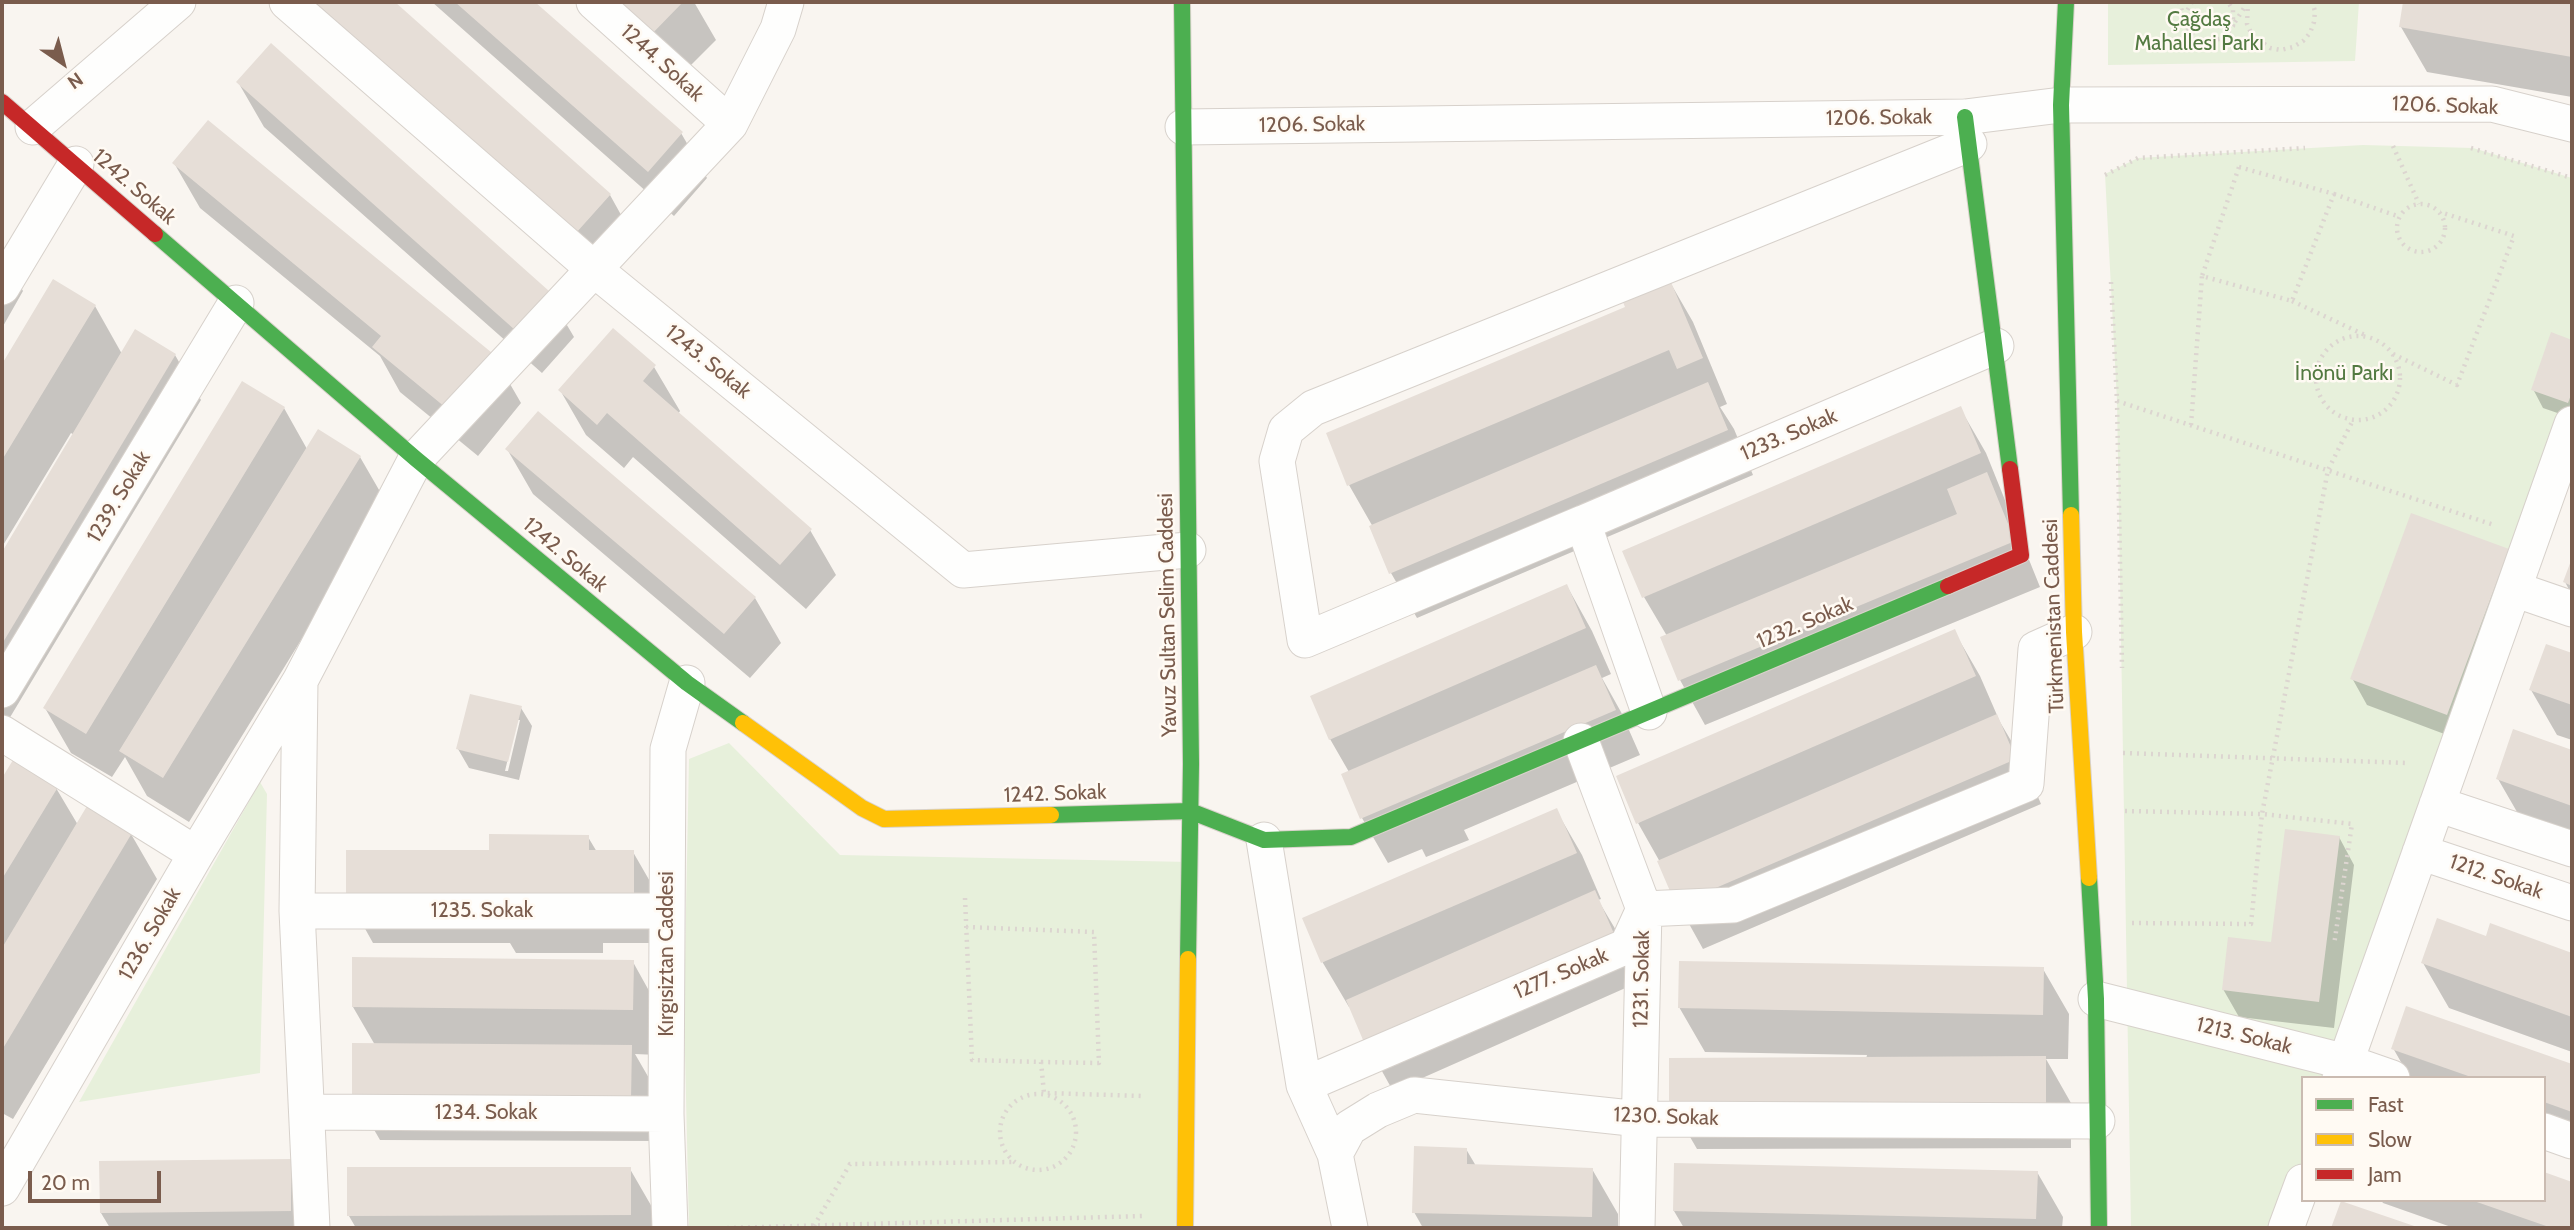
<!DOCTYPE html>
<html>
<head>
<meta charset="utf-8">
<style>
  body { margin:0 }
  #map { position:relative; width:2574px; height:1230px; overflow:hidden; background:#f9f5f0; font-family:Cabin,sans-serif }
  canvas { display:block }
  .frame { position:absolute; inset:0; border:4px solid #7a5c4d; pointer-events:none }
  .legend { position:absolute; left:2301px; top:1076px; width:245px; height:126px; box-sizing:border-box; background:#fffaf3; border:2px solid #cabbb1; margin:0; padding:9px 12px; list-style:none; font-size:21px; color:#7a5c4d }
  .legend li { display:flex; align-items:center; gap:14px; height:35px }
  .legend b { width:35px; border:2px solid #cabbb1 }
  .north { position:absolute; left:28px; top:28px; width:70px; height:70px; -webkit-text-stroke:5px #fffaf3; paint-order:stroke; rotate:145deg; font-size:19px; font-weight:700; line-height:28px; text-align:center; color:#7a5c4d }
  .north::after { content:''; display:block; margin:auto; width:24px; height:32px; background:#7a5c4d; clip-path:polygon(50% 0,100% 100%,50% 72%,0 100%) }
  .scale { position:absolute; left:28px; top:1171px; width:133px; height:32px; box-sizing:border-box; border:4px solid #7a5c4d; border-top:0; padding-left:9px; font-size:21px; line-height:24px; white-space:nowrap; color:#7a5c4d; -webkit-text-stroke:5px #fffaf3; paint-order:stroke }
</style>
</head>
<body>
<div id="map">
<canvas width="2574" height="1230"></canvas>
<div class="frame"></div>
<ul class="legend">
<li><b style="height:9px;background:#4caf50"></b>Fast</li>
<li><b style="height:9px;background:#ffc107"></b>Slow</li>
<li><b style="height:9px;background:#c62828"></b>Jam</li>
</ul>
<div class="north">N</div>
<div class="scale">20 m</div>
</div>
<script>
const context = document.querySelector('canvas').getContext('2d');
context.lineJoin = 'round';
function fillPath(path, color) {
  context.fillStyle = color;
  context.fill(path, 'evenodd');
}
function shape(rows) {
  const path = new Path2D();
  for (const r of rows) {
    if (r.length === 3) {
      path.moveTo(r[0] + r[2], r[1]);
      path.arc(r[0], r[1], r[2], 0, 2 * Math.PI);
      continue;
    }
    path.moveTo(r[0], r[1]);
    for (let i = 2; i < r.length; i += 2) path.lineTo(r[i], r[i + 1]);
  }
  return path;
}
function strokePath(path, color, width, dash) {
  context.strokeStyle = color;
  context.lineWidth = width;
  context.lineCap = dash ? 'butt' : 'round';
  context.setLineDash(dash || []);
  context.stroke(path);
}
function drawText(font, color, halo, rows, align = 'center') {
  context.font = font + ' Cabin,sans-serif';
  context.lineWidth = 5;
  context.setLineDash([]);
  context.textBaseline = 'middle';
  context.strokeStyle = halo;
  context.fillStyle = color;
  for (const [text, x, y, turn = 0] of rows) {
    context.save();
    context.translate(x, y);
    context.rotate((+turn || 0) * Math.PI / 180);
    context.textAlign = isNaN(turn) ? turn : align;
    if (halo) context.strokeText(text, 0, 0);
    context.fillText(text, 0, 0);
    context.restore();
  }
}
fillPath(shape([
  [2108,2,2359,2,2355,61,2108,65],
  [2363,145,2473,148,2572,178,2572,423,2340,1078,2303,1078,2303,1182,2286,1228,2131,1228,2117,401,2105,174,2138,158],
  [729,743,840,855,1190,862,1185,1228,689,1228,684,1010,689,759],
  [260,782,267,794,260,1073,79,1102]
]), '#e7f0db');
fillPath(shape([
  [310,2,392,2,610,195,635,240,602,277],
  [432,2,532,2,681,133,707,178,674,216],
  [588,2,694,2,716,40,672,84],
  [2405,2,2567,2,2572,4,2572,97,2427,72,2401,27],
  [271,46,548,293,574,337,542,373,264,127,238,82],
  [174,163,495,358,521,403,478,456,400,392,380,356,200,208],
  [2,254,23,291,2,328],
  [1667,277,1693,322,1727,404,1720,407,1734,429,1753,475,1417,618,1391,573,1373,527,1349,485,1627,308],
  [54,282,95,306,122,354,175,355,201,400,9,719,2,715,2,555,74,435,71,433,2,547,2,367],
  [2552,334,2572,342,2572,418,2543,408,2533,389],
  [654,367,680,411,678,414,810,530,836,575,806,609,633,457,624,468,586,435,560,390],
  [284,408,307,449,360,457,386,502,189,822,147,796,125,757,112,777,71,753,45,708],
  [1960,408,1986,453,2040,587,1705,725,1680,680,1667,636,1644,597,1625,552],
  [507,449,755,598,781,643,750,678,533,494],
  [2508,550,2523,577,2463,741,2367,705,2352,678],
  [2572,562,2572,595,2565,582],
  [1567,586,1592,631,1611,674,1602,678,1621,712,1640,755,1464,830,1469,840,1426,857,1422,849,1388,863,1362,818,1349,772,1330,739,1312,697],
  [1954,631,1980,676,2000,722,2023,761,2041,804,1703,949,1678,904,1660,862,1638,823],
  [2547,646,2572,655,2572,740,2557,735,2531,690],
  [521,708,532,726,519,780,469,768,458,749],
  [517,720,520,720,508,771,505,771],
  [2514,731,2572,752,2572,841,2524,824,2498,779],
  [13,762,56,788,78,825,131,834,157,879,13,1119,2,1113,2,781],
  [1556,810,1582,855,1601,899,1598,900,1620,937,1639,982,1393,1091,1368,1046,1350,1007,1349,1007,1323,963,1304,919],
  [588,837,597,852,633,852,659,897,659,943,603,943,603,953,516,953,510,943,373,943,348,898,491,851],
  [2339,837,2354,865,2334,1028,2239,1017,2223,989,2272,944],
  [2491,925,2572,954,2572,1052,2449,1008,2423,963,2487,938],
  [633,962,658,1007,658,1055,635,1054,657,1092,656,1141,380,1140,354,1095,375,1045,353,1007],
  [2043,969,2069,1014,2068,1059,2046,1059,2071,1103,2071,1148,1697,1149,1671,1104,1866,1059,1867,1055,1705,1052,1679,1007],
  [2407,1008,2572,1065,2572,1147,2544,1137,2544,1078,2410,1078,2393,1048],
  [1466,1149,1476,1166,1592,1169,1618,1214,1618,1228,1423,1228,1414,1212],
  [290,1161,315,1206,316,1228,110,1228,101,1213],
  [630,1169,656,1214,656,1228,356,1228,349,1216],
  [2037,1172,2063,1217,2062,1228,1684,1228,1674,1211],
  [2544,1174,2572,1184,2572,1228,2454,1228,2383,1203,2381,1200,2544,1200]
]), '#0003');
fillPath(shape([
  [315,2,395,2,611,194,576,233],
  [455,2,535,2,683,132,648,172],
  [606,2,683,2,646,40],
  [2403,2,2572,2,2572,57,2399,27],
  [271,43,549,291,515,330,236,82],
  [208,120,497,357,451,412,372,347,381,336,172,163],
  [1668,275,1703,358,1677,369,1669,350,1347,486,1326,433,1625,307,1620,295],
  [53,279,96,305,2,460,2,364],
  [613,328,656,365,643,381,812,529,780,565,607,413,597,425,558,390],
  [135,329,176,354,2,644,2,552],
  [2551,332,2572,340,2572,392,2568,403,2531,390],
  [242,381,285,407,86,734,43,708],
  [1708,382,1728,430,1389,574,1369,526],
  [1961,406,1981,453,1642,598,1622,551],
  [538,411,756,597,724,634,505,449],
  [318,429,361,456,163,778,119,751],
  [1987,472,2015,541,1678,681,1660,637,1957,514,1947,489],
  [2411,513,2509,549,2447,715,2350,679],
  [2572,558,2572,586,2563,582],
  [1567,584,1586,628,1329,740,1310,696],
  [1955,629,1976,676,1636,824,1616,776],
  [2546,644,2572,653,2572,705,2529,690],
  [1596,665,1616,710,1360,819,1341,774],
  [470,694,522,706,508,762,456,749],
  [1997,714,2016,759,1676,905,1657,861],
  [2513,729,2572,750,2572,806,2496,779],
  [13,760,58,787,2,879,2,778],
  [87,806,132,833,2,1050,2,948],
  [1557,808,1577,853,1321,963,1302,918],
  [2285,829,2340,836,2319,1002,2222,990,2228,937,2271,942],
  [489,834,589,835,589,850,634,850,634,899,346,899,346,850,489,850],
  [1595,890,1615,936,1366,1047,1346,1000],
  [2437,918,2486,936,2490,923,2572,953,2572,1017,2421,963],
  [352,957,634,960,633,1010,352,1007],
  [1679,961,2044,967,2043,1015,1678,1008],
  [2406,1006,2572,1064,2572,1112,2544,1102,2544,1078,2474,1078,2391,1049],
  [352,1043,632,1045,631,1097,352,1095],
  [2046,1056,2046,1103,1669,1104,1669,1058],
  [1414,1146,1467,1148,1467,1164,1593,1168,1592,1217,1412,1213],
  [291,1159,291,1211,100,1213,99,1161],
  [1674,1163,2038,1171,2036,1219,1673,1211],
  [347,1167,631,1167,631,1215,347,1216],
  [2544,1172,2572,1182,2572,1228,2552,1228,2474,1201,2544,1200],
  [2341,1201,2420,1228,2331,1228]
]), '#e6ded7');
const street = shape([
  [287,2,595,270,963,570,1188,550],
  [594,2,730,124],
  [33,127,178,2],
  [1183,127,1965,117,2061,105,2492,104,2572,124],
  [2,287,76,164],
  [1583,523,1305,640,1277,461,1286,430,1313,408,1969,144],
  [2514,589,2572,609],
  [300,681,297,911,312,1228],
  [2,690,236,303],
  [1649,712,1583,523,1996,346],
  [2,733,196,854],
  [1581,741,1644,909,1637,1228],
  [2437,804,2572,849],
  [1264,840,1304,1085,1627,946,1644,909],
  [2420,852,2572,903],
  [1644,909,1733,905,2026,784,2036,649,2074,632],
  [297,911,667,911],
  [2096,999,2346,1062,2392,1078],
  [2340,1078,2572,424],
  [1304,1085,1335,1154],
  [307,1112,666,1114],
  [2544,1131,2572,1141],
  [2,1188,196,854,300,681,416,459,730,124,778,29,786,2],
  [670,1228,666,1114,668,749,687,683],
  [1350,1228,1335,1154,1349,1128,1378,1110,1414,1095,1640,1119,2097,1121],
  [2286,1228,2303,1182]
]);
const fast = shape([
  [1182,2,1191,764,1188,959],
  [2066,2,2061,105,2071,515],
  [1965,117,2010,469],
  [155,234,416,459,687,683,743,723],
  [1051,815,1190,811,1264,840,1351,837,1948,586],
  [2089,878,2096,999,2099,1228]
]);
const slow = shape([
  [2071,515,2074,632,2089,878],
  [743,723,862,808,884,819,1051,815],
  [1185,1228,1188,959]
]);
const jam = shape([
  [2,102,155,234],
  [1948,586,2021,555,2010,469]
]);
strokePath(street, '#d7d1cb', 37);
strokePath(fast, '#d9d2cb', 18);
strokePath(slow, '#d9d2cb', 18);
strokePath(jam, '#d9d2cb', 18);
strokePath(shape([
  [2179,2,2184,17],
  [2192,2,2186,13,2188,29,2200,40,2207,42,2223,38,2233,26,2233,10,2228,2],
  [2248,2,2247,24,2252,35,2270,48,2281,50,2293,47,2303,41,2310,33,2314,22,2315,11,2312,2],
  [2235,22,2246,5],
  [2393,146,2419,204],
  [2471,148,2572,178],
  [2239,167,2334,194,2292,301,2202,276,2239,167],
  [2105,175,2138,158,2305,148],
  [2334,194,2400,217],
  [2421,228,24],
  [2111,282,2117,401,2122,668],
  [2292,301,2367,336],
  [2358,378,42],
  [2393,354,2457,385,2514,236,2440,212],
  [2117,401,2494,525],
  [2191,425,2202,276],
  [2123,753,2408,763],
  [2125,811,2262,814,2352,824,2334,945],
  [965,898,972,1060,1041,1062,1044,1093,1144,1096],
  [2132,923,2251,924,2262,814,2328,470,2353,420],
  [966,927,1094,932,1099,1063,1041,1062],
  [1038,1132,38],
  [814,1226,850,1164,1013,1162],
  [727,1228,1143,1216]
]), '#dcd5d0', 4.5, [2, 5]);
strokePath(street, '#fefefd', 35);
strokePath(fast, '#4caf50', 16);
strokePath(slow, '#ffc107', 16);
strokePath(jam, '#c62828', 16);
drawText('21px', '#537a41', '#fffaf3', [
  ["Çağdaş",2199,20],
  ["Mahallesi Parkı",2199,44],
  ["İnönü Parkı",2344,374]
]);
drawText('21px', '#7a5c4d', '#fffaf3', [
  ["1244. Sokak",662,63,42],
  ["1206. Sokak",2445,106,2],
  ["1206. Sokak",1879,118,-1],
  ["1206. Sokak",1312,125,-1],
  ["1242. Sokak",134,187,41],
  ["1243. Sokak",708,362,39],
  ["1233. Sokak",1789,435,-23],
  ["1239. Sokak",119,497,-59],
  ["1242. Sokak",565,555,40],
  ["Yavuz Sultan Selim Caddesi",1168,615,-91],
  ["Türkmenistan Caddesi",2054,616,-92],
  ["1232. Sokak",1805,623,-23],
  ["1242. Sokak",1055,794,-2],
  ["1212. Sokak",2496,877,19],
  ["1235. Sokak",482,911],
  ["1236. Sokak",150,934,-60],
  ["Kırgısiztan Caddesi",667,954,-90],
  ["1277. Sokak",1561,974,-23],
  ["1231. Sokak",1642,979,-89],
  ["1213. Sokak",2244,1036,14],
  ["1234. Sokak",486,1113],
  ["1230. Sokak",1666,1117,2]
]);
</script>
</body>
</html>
